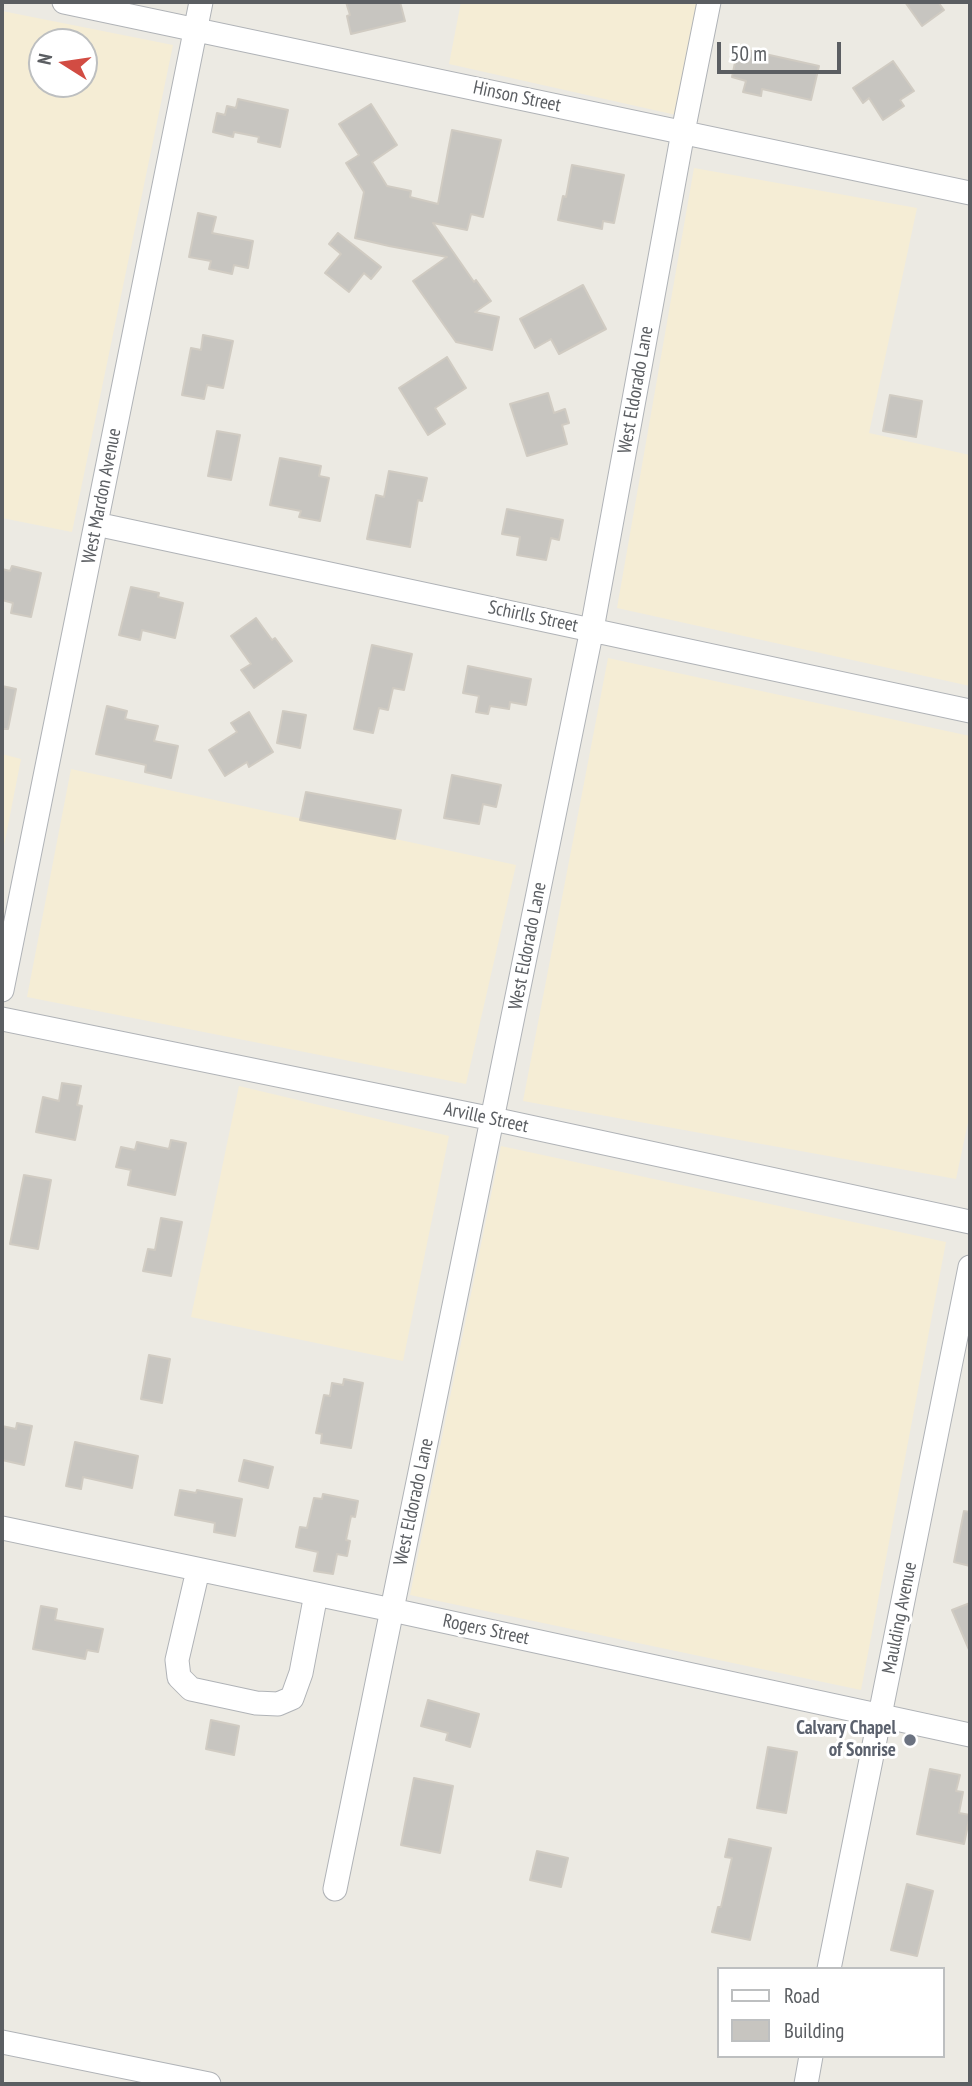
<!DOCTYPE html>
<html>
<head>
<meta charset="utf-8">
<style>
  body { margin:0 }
  #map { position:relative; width:972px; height:2086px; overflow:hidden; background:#eceae3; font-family:"PT Sans Narrow",sans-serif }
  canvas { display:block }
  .frame { position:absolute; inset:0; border:4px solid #5b5e62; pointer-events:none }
  .legend { position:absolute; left:717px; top:1967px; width:228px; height:91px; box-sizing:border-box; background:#fff; border:2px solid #bdbfc0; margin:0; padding:9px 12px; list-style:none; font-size:21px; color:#5b5e62 }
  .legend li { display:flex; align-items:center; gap:14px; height:35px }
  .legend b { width:35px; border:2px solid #bdbfc0 }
  .north { position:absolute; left:28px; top:28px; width:70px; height:70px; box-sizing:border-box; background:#fff; border:2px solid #bdbfc0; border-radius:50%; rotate:282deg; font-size:19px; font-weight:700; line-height:28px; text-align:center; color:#5b5e62 }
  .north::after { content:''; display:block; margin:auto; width:24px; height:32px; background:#d24c43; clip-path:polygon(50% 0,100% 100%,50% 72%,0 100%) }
  .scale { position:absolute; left:717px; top:42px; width:124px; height:32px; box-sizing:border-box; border:4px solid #5b5e62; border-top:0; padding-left:9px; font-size:21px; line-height:24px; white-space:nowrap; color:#5b5e62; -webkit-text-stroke:5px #fff; paint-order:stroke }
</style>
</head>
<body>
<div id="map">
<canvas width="972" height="2086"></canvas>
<div class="frame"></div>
<ul class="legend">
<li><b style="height:9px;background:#fff"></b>Road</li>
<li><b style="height:19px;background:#c7c5c0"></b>Building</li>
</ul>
<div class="north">N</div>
<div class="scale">50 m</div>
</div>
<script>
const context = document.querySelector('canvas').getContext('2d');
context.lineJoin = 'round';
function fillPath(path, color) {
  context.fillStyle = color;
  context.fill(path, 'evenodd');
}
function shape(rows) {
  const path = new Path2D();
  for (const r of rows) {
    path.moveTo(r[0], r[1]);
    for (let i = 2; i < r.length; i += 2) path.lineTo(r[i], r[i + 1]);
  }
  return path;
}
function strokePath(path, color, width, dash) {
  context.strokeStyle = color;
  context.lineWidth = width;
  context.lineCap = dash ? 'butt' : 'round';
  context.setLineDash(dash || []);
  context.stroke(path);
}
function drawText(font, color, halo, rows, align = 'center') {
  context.font = font + ' "PT Sans Narrow",sans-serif';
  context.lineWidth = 6;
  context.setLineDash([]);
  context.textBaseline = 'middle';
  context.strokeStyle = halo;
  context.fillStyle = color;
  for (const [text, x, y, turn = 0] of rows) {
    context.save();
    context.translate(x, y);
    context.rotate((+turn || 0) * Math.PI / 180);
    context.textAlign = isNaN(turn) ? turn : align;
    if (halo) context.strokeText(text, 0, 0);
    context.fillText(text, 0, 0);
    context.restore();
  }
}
fillPath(shape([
  [461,2,698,2,676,115,449,64],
  [2,11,173,45,72,532,2,518],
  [84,42,84,84,42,84,42,42],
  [694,168,917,208,869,433,970,455,970,686,617,608],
  [608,658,970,736,970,1113,956,1179,523,1101],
  [2,754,21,759,2,856],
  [71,769,516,865,466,1084,27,997],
  [239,1086,449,1136,403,1361,191,1317],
  [501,1146,946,1242,861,1690,410,1595]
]), '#f5edd5');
const building = shape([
  [346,2,400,2,405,21,351,34,347,16,350,15,346,2],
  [905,2,938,2,944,10,922,26,905,2],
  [738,48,819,66,811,100,762,89,761,96,743,92,746,81,732,77,738,48],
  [893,61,914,91,900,100,904,106,883,120,869,98,863,103,853,88,893,61],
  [238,99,288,110,280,147,258,142,259,137,234,132,233,137,213,132,217,113,225,115,227,106,236,108,238,99],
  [371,104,397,145,372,162,387,186,411,191,410,197,438,204,452,130,501,140,483,217,471,214,467,230,433,223,474,282,476,280,491,301,475,312,499,317,492,350,456,342,413,281,447,257,389,246,355,238,364,192,346,163,359,155,339,124,371,104],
  [572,165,624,175,614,223,603,221,602,229,558,220,563,196,566,197,572,165],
  [198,213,216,217,212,233,253,241,248,268,234,265,232,274,209,269,211,261,189,257,198,213],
  [338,233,381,267,371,279,364,273,349,292,325,273,341,254,329,244,338,233],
  [583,285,606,329,559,354,551,339,535,348,520,319,583,285],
  [203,335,233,341,223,388,207,385,204,399,182,395,191,348,201,350,203,335],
  [447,357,466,388,435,408,445,424,428,435,399,388,447,357],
  [548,393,554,413,565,409,569,423,562,425,567,444,527,456,510,404,548,393],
  [890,395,922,401,916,437,883,431,890,395],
  [217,431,240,435,231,480,208,476,217,431],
  [280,458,321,466,319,476,329,478,320,521,299,517,301,511,270,505,280,458],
  [389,471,427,478,422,501,418,500,410,547,367,539,376,495,384,497,389,471],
  [507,509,563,520,559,540,551,538,546,560,517,555,520,537,502,534,507,509],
  [12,566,41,573,31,617,11,613,13,603,2,600,2,569,10,571,12,566],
  [131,587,159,593,158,597,183,603,175,638,142,630,140,640,119,635,131,587],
  [256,618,272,640,275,638,292,661,254,688,241,670,251,664,231,636,256,618],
  [372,645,412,654,404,690,393,688,388,710,379,708,373,733,354,729,372,645],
  [468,666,531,679,526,705,510,702,509,709,490,706,488,714,476,712,479,696,463,693,468,666],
  [2,686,16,689,8,729,2,729,2,686],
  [107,706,127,711,125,719,158,726,154,741,178,746,171,778,145,772,146,765,96,754,107,706],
  [283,711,306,715,300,748,277,743,283,711],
  [249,712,273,752,249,767,247,762,225,776,209,750,237,732,231,723,249,712],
  [452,775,501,785,496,807,483,804,479,824,444,818,452,775],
  [306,792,401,810,395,839,300,820,306,792],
  [62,1083,81,1086,77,1105,82,1106,75,1140,36,1132,43,1097,59,1101,62,1083],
  [171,1140,186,1143,175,1195,128,1185,131,1170,116,1167,121,1147,135,1150,137,1142,169,1149,171,1140],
  [24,1175,51,1180,38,1249,10,1244,24,1175],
  [161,1218,182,1222,171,1276,143,1271,148,1249,155,1250,161,1218],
  [149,1355,170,1359,162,1403,141,1399,149,1355],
  [344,1379,363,1383,351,1448,321,1443,322,1434,316,1433,324,1395,330,1396,332,1383,343,1385,344,1379],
  [17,1423,32,1426,24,1465,2,1460,2,1426,16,1429,17,1423],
  [75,1442,138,1456,132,1488,83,1477,81,1489,66,1486,75,1442],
  [244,1460,273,1467,268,1488,239,1481,244,1460],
  [180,1490,196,1493,197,1490,242,1499,235,1536,214,1532,215,1523,175,1515,180,1490],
  [323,1494,358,1501,355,1517,351,1516,346,1540,350,1541,347,1556,337,1554,333,1574,314,1571,318,1552,296,1547,300,1527,307,1528,314,1498,322,1499,323,1494],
  [964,1511,970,1512,970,1566,954,1562,964,1511],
  [970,1603,970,1652,952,1610,970,1603],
  [41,1606,57,1609,55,1620,103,1629,98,1652,87,1650,85,1659,33,1649,41,1606],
  [428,1700,479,1714,470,1747,446,1740,448,1733,421,1726,428,1700],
  [211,1720,239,1726,234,1755,206,1749,211,1720],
  [768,1747,797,1752,786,1813,757,1808,768,1747],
  [930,1769,960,1775,956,1791,963,1792,959,1813,970,1815,964,1844,917,1834,930,1769],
  [414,1778,453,1786,440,1853,401,1845,414,1778],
  [729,1839,771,1848,750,1940,712,1932,718,1907,721,1907,732,1858,725,1857,729,1839],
  [537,1851,568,1858,561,1887,530,1880,537,1851],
  [907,1884,933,1891,917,1956,891,1950,907,1884]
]);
fillPath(building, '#c7c5c0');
strokePath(building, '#d0cbc2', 2);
const minor = shape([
  [64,2,970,193],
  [96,524,970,711],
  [2,990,201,2],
  [2,1019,493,1119,970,1222],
  [2,1528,392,1610,970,1735],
  [198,1570,177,1660,179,1677,191,1689,256,1703,278,1704,292,1698,301,1673,316,1594],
  [335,1889,592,629,683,132,709,2],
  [829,1969,970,1267],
  [2,2042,209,2084],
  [806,2084,811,2056]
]);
strokePath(minor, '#b0b3b7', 25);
strokePath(minor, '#fff', 23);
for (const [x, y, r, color] of [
  [910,1740,7,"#6b7280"]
]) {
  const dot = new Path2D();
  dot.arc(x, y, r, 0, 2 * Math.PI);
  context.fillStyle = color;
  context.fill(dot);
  strokePath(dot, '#fff', 2.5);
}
drawText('19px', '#5b5e62', '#fff', [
  ["Hinson Street",517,97,12],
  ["West Eldorado Lane",636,390,-80],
  ["West Mardon Avenue",102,496,-79],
  ["Schirlls Street",533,617,12],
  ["West Eldorado Lane",528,946,-79],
  ["Arville Street",486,1118,12],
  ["West Eldorado Lane",414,1502,-78],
  ["Maulding Avenue",900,1618,-79],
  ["Rogers Street",486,1630,12]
]);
drawText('bold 19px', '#5b616d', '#fff', [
  ["Calvary Chapel",896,1729],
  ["of Sonrise",896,1751]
], 'right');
</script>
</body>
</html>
